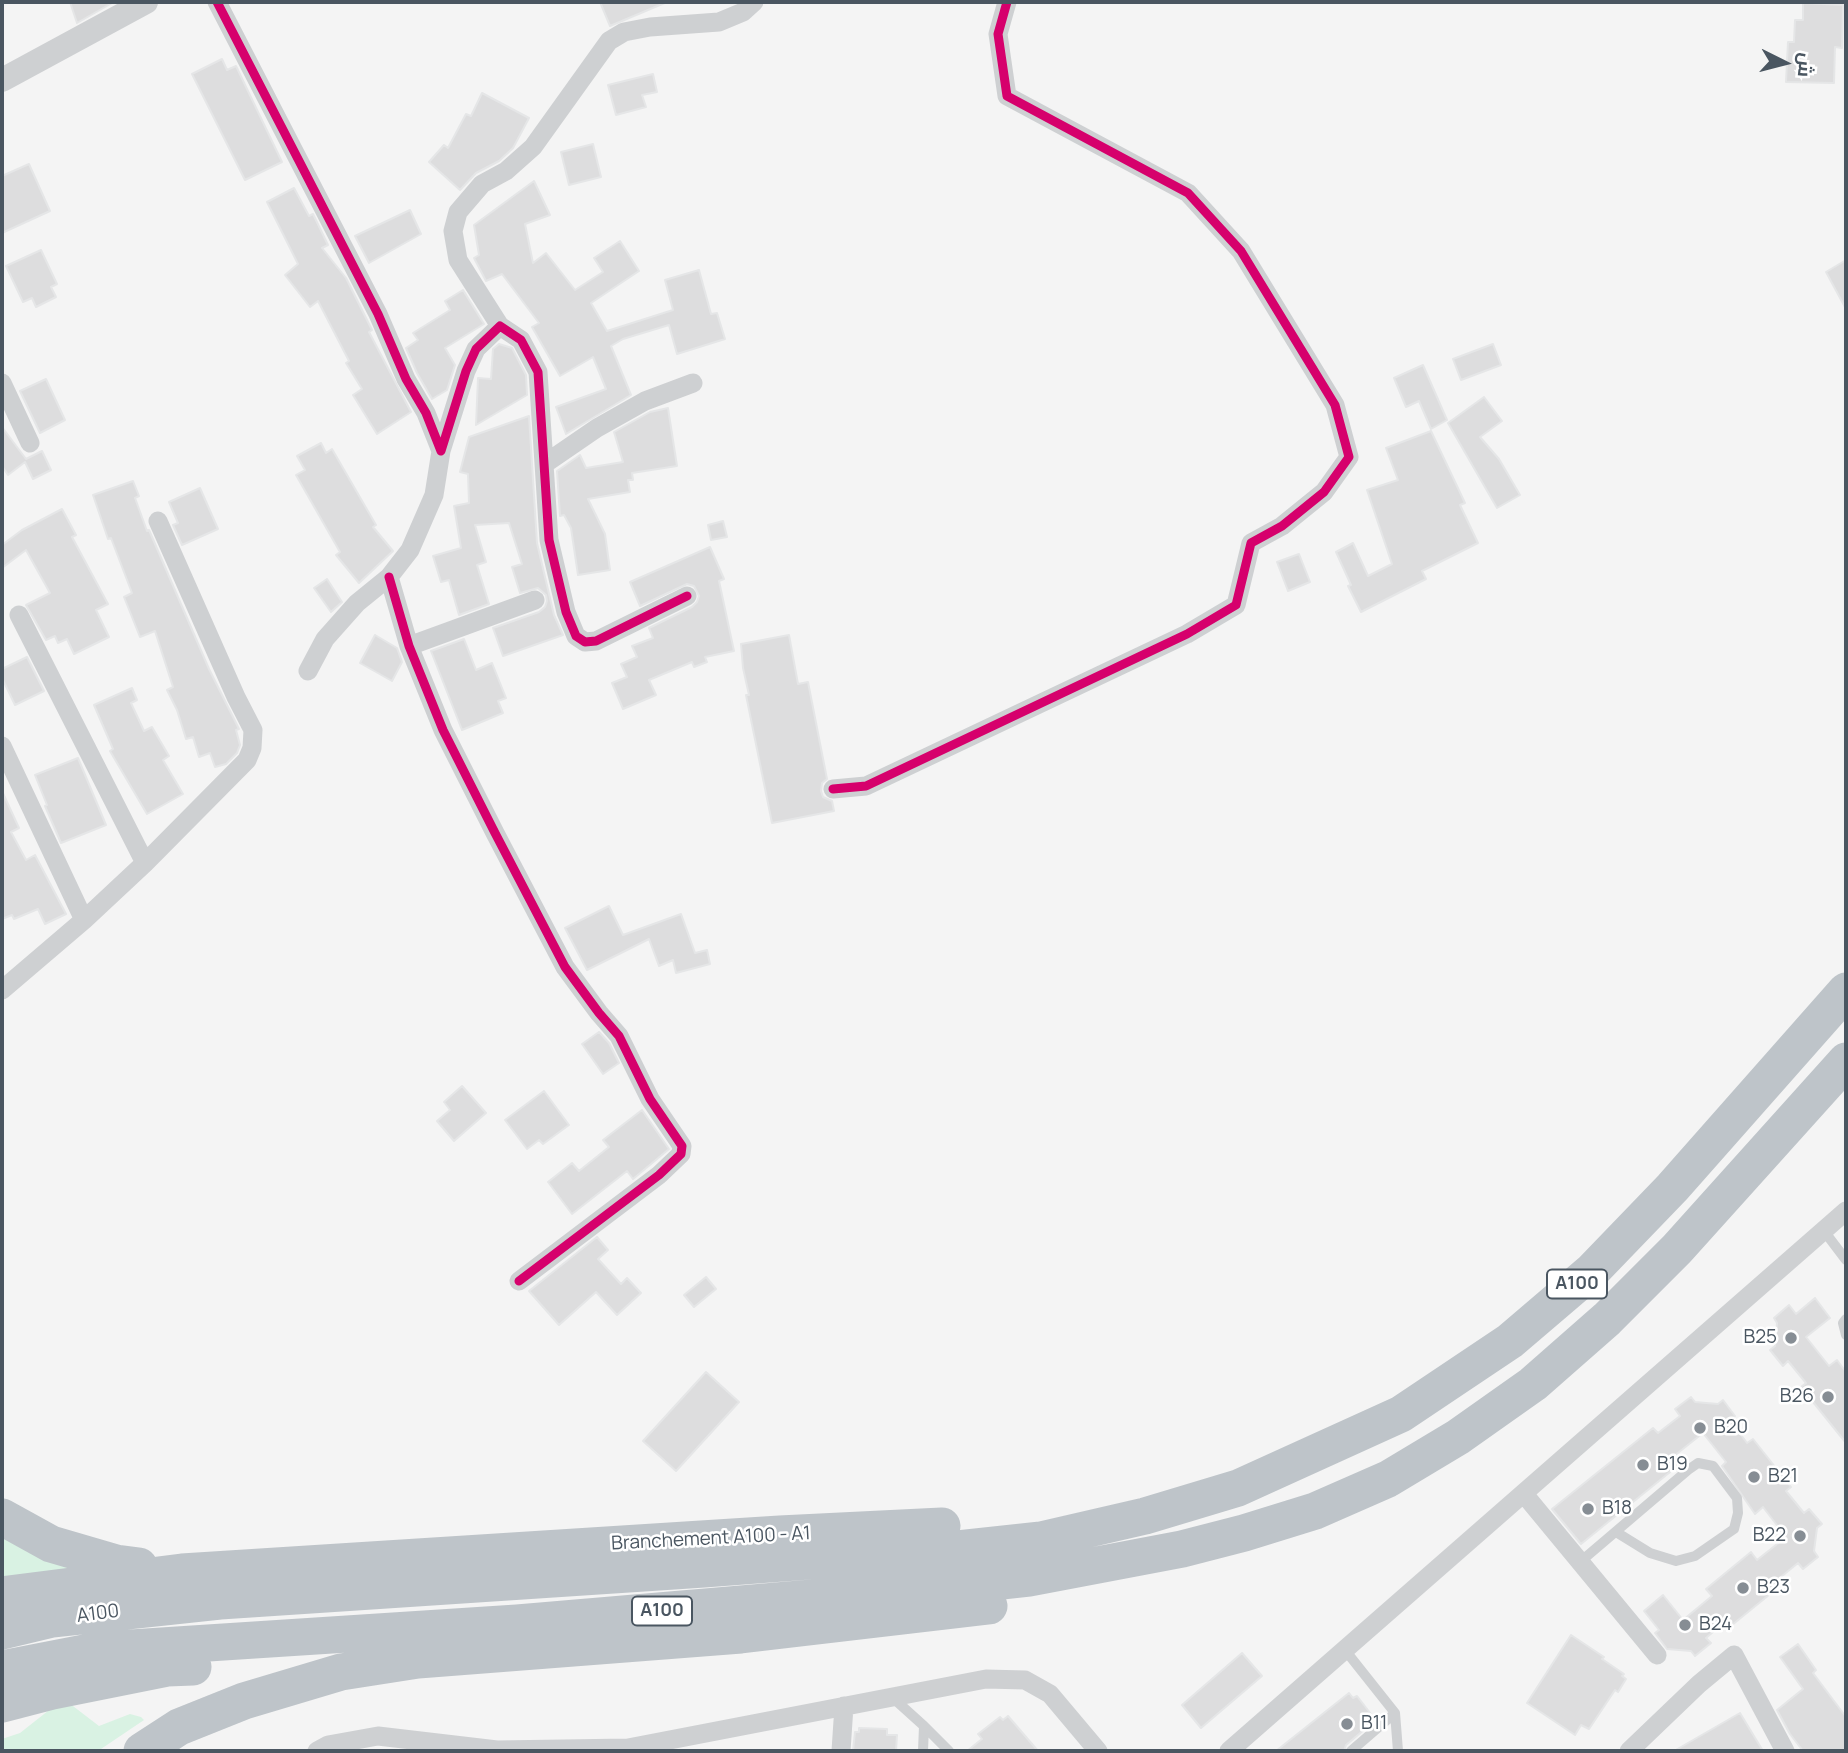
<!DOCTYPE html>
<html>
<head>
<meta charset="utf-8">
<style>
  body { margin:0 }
  #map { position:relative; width:1848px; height:1753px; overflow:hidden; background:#f4f4f4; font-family:Manrope,Cairo,sans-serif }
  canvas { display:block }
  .frame { position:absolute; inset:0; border:4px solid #4a5661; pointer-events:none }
  .north { position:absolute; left:1750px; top:28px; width:70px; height:70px; -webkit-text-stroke:5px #fff; paint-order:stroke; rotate:96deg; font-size:19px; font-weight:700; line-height:28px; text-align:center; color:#4a5661 }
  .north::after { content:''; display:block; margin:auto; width:24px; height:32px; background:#4a5661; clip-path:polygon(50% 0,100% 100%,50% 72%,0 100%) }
</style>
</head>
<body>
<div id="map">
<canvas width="1848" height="1753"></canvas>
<div class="frame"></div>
<div class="north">ش</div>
</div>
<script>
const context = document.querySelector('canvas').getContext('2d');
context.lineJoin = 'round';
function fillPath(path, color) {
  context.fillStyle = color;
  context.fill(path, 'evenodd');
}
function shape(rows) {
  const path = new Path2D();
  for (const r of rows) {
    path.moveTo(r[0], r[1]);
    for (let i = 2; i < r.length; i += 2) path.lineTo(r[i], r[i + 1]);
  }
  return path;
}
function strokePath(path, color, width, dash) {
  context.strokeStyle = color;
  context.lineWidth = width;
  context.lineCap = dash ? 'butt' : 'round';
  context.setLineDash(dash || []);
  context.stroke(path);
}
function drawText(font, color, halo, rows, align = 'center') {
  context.font = font + ' Manrope,sans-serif';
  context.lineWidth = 5;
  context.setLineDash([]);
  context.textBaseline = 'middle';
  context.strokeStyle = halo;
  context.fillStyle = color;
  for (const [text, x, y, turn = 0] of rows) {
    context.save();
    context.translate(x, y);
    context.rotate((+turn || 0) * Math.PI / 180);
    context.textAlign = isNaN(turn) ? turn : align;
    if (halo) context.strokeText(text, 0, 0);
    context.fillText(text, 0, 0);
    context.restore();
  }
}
fillPath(shape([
  [2,1530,98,1567,2,1582],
  [58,1703,69,1703,99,1726,130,1714,141,1717,144,1720,98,1751,2,1751,2,1739,20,1733]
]), '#d9f2e3');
const building = shape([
  [70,2,112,2,112,3,77,23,70,2],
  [600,2,667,2,610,26,600,2],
  [1803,3,1843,5,1842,48,1835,47,1834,83,1786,82,1788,42,1794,42,1795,20,1803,20,1803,3],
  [222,59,227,70,236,66,282,162,245,180,192,74,222,59],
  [653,74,657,92,642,95,646,107,616,115,608,85,653,74],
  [482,93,529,118,513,148,499,161,476,173,460,190,429,162,444,145,448,148,466,114,471,116,482,93],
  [593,144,601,177,569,185,561,152,593,144],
  [29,164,50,211,2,233,2,176,29,164],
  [534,181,550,215,525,224,533,263,546,253,575,290,603,272,594,258,620,241,639,271,591,303,607,331,673,310,665,280,699,270,711,314,717,313,725,339,677,354,669,325,623,339,611,346,631,395,566,434,556,407,606,389,593,357,560,376,532,327,539,323,502,274,486,281,474,258,479,255,474,225,534,181],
  [294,188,309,216,313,214,328,245,322,248,346,278,372,330,369,332,411,412,377,434,353,395,362,389,346,363,349,361,318,301,310,307,285,275,298,264,267,202,294,188],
  [410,210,421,234,369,263,355,236,410,210],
  [41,250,57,284,51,287,56,297,36,307,32,298,23,302,6,266,41,250],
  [1846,260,1846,309,1826,272,1846,260],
  [463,290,484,324,445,348,455,365,447,390,432,399,417,373,406,348,418,340,413,333,450,310,445,301,463,290],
  [499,344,512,348,526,375,527,395,476,425,478,378,491,379,493,349,499,344],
  [1493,344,1501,365,1461,380,1453,359,1493,344],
  [1423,365,1447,420,1431,429,1419,401,1406,407,1394,378,1423,365],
  [46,379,65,420,40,433,20,391,46,379],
  [1484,397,1502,421,1480,437,1499,459,1520,495,1497,508,1448,423,1484,397],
  [668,408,677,466,632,473,633,480,628,480,630,492,588,499,605,534,610,570,578,575,571,528,564,515,560,516,557,471,580,455,586,468,623,462,614,432,650,412,668,408],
  [529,416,537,543,554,615,563,635,503,656,493,628,539,612,545,607,547,601,546,595,538,588,520,593,512,567,522,564,509,523,475,525,486,562,477,565,489,604,459,615,449,580,441,582,433,556,461,548,454,506,469,503,468,474,460,472,469,437,529,416],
  [2,427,26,459,42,451,51,470,33,479,25,462,8,475,2,466,2,427],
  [1431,431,1465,503,1460,505,1478,543,1422,571,1426,579,1361,612,1348,586,1351,585,1336,552,1353,543,1368,576,1392,564,1367,490,1398,480,1386,448,1431,431],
  [321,443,326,453,332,449,376,525,373,527,393,551,359,583,336,555,340,552,296,475,305,470,297,456,321,443],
  [133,481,139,496,135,498,147,531,149,530,209,669,239,729,236,730,240,745,237,753,226,764,215,767,210,753,199,757,193,737,186,739,177,710,167,690,173,687,155,631,140,637,124,597,132,593,111,538,108,539,93,495,133,481],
  [200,488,218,529,182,545,173,525,178,523,169,502,200,488],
  [62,509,76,535,72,537,108,604,96,610,109,637,74,654,67,639,58,643,55,636,46,640,26,605,50,593,26,550,2,568,2,545,22,530,62,509],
  [723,521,727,537,711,540,708,525,723,521],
  [710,547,724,579,719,581,734,651,705,657,707,662,694,667,692,662,649,680,656,695,623,709,612,683,627,677,621,664,637,657,632,646,653,638,649,628,692,607,697,602,699,596,694,586,687,584,640,606,630,582,710,547],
  [1299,554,1310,582,1288,591,1277,562,1299,554],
  [327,579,342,602,331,612,314,588,327,579],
  [375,635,397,648,402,662,392,681,360,663,375,635],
  [789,635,798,684,808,682,827,779,822,783,821,791,823,797,832,801,834,811,772,823,746,695,749,695,743,668,741,644,789,635],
  [464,639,476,670,492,663,506,698,498,701,503,713,462,730,431,651,464,639],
  [27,657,44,691,15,705,2,678,2,669,27,657],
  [132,688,137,700,131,703,144,731,152,727,169,756,163,760,183,794,147,814,110,751,113,749,94,705,132,688],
  [78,758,106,825,61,843,45,806,47,805,35,775,78,758],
  [2,791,19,828,11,832,26,860,35,855,66,914,45,924,38,909,14,919,12,915,2,919,2,791],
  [609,906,623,935,681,914,695,953,707,950,710,964,676,973,673,960,659,966,649,939,587,970,565,928,609,906],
  [599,1032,609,1043,619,1063,603,1074,582,1044,599,1032],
  [462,1086,486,1113,454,1141,437,1121,450,1110,444,1102,462,1086],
  [544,1091,569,1125,543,1144,539,1140,527,1149,505,1120,544,1091],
  [642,1110,669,1149,633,1179,627,1171,572,1214,548,1182,572,1163,579,1171,609,1147,603,1140,642,1110],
  [597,1237,608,1250,598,1259,621,1284,627,1278,641,1293,617,1315,596,1292,559,1325,529,1291,597,1237],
  [706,1277,716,1289,694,1307,684,1295,706,1277],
  [1815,1298,1830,1318,1806,1337,1829,1366,1837,1360,1846,1372,1846,1443,1801,1387,1806,1383,1788,1361,1783,1366,1770,1350,1775,1346,1777,1323,1774,1318,1789,1305,1796,1314,1815,1298],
  [706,1372,739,1402,676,1471,643,1441,706,1372],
  [1691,1397,1695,1402,1718,1404,1723,1400,1735,1416,1730,1420,1747,1443,1753,1439,1791,1487,1786,1491,1804,1513,1809,1509,1822,1524,1817,1528,1814,1551,1818,1557,1803,1569,1798,1563,1776,1581,1780,1586,1732,1625,1728,1619,1706,1638,1711,1643,1695,1656,1691,1651,1667,1649,1655,1633,1659,1630,1644,1611,1663,1595,1683,1620,1712,1596,1706,1589,1751,1552,1757,1560,1786,1537,1763,1507,1755,1514,1722,1466,1726,1462,1703,1433,1674,1456,1680,1464,1581,1544,1552,1509,1653,1428,1658,1433,1680,1416,1675,1409,1691,1397],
  [1571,1635,1604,1657,1602,1659,1624,1674,1622,1676,1626,1679,1618,1692,1615,1690,1589,1729,1581,1725,1575,1735,1527,1703,1571,1635],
  [1798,1644,1816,1670,1813,1673,1846,1717,1846,1751,1803,1751,1790,1734,1777,1710,1803,1689,1780,1657,1798,1644],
  [1242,1653,1262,1676,1201,1728,1182,1705,1242,1653],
  [1349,1693,1353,1698,1357,1696,1374,1718,1370,1722,1371,1724,1346,1745,1344,1751,1276,1751,1349,1693],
  [1740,1713,1763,1751,1674,1751,1740,1713],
  [1008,1716,1038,1751,967,1751,982,1739,978,1734,1000,1717,1003,1720,1008,1716],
  [859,1728,887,1729,887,1735,897,1735,896,1751,853,1751,855,1732,859,1732,859,1728]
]);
fillPath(building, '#ddddde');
strokePath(building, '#e5e6e7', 2);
strokePath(shape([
  [1824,1231,1846,1260],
  [1846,1319,1843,1323,1846,1335],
  [1580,1562,1688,1470,1698,1463,1713,1466,1737,1498,1738,1513,1734,1529,1695,1556,1676,1561,1650,1553,1616,1532],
  [1345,1650,1395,1713,1398,1751],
  [893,1698,924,1726],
  [923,1751,924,1726,949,1751],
  [1351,1751,1395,1713]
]), '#ced0d2', 10);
strokePath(shape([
  [217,2,378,314,406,379,426,413,441,451,466,371,476,349,500,326,521,340,538,372,549,540,566,612,576,636,585,642,596,641,687,596],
  [500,326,458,260,453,231,458,212,482,184,506,171,533,147,609,41,624,32,650,27,719,22,743,12,754,2],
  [2,383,30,443],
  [546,463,597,428,645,401,693,383],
  [389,577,409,646,443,730,495,833,565,967,599,1013,619,1036,650,1099,682,1146,681,1154,659,1175,519,1281],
  [19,615,145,863],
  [409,646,535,600],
  [308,671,325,639,357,603,389,577,410,550,434,495,441,451],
  [2,746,84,920],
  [833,789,866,786,1187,634,1236,605,1251,543,1282,526,1324,492,1349,457,1335,405,1241,251,1188,193,1007,96,998,34,1007,2],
  [2,990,84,920,145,863,247,760,252,748,253,730,236,697,158,521],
  [1524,1494,1657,1655],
  [317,1751,328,1745,378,1736,497,1750,628,1748,986,1679,1025,1680,1050,1694,1098,1751],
  [841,1751,844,1706],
  [1229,1751,1846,1211],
  [1629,1751,1699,1684,1734,1655,1785,1751]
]), '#ced0d2', 19);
strokePath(shape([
  [2,80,146,2]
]), '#ced0d2', 24);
strokePath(shape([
  [2,1517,51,1544,116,1563,139,1566],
  [2,1595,182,1572,780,1534,942,1526],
  [2,1631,52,1619,220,1601,704,1569,939,1551,1041,1540,1145,1516,1238,1488,1401,1414,1510,1341,1592,1271,1672,1188,1846,991],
  [2,1669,100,1650,517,1623,965,1585,1029,1578,1182,1549,1244,1533,1315,1511,1388,1479,1458,1437,1533,1384,1607,1319,1677,1249,1846,1061],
  [2,1704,52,1691,167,1668,193,1667],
  [142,1751,179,1727,244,1701,341,1672,418,1660,741,1635,989,1606]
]), '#bec4c9', 37);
strokePath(shape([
  [217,2,378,314,406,379,426,413,441,451,466,371,476,349,500,326,521,340,538,372,549,540,566,612,576,636,585,642,596,641,687,596],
  [389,577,409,646,443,730,495,833,565,967,599,1013,619,1036,650,1099,682,1146,681,1154,659,1175,519,1281],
  [833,789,866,786,1187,634,1236,605,1251,543,1282,526,1324,492,1349,457,1335,405,1241,251,1188,193,1007,96,998,34,1007,2]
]), '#d6006c', 9);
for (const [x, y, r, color] of [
  [1791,1338,7,"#868d94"],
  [1828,1397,7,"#868d94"],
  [1700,1428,7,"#868d94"],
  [1643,1465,7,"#868d94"],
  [1754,1477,7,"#868d94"],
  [1588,1509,7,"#868d94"],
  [1800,1536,7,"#868d94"],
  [1743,1588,7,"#868d94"],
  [1685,1625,7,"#868d94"],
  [1347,1724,7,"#868d94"]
]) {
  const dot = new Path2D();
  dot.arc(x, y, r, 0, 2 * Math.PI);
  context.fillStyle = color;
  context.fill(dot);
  strokePath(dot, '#fff', 2.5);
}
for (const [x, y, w] of [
  [1577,1284,60],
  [662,1611,60]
]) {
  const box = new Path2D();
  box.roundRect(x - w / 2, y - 14.5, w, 29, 5);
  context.fillStyle = '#fff';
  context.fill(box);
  strokePath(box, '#4a5661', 2);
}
drawText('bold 18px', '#4a5661', null, [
  ["A100",1577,1284],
  ["A100",662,1611]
]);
drawText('19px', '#4a5661', '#fff', [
  ["B25",1777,1338,"right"],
  ["B26",1814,1397,"right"],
  ["B20",1714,1428],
  ["B19",1657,1465],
  ["B21",1768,1477],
  ["B18",1602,1509],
  ["B22",1786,1536,"right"],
  ["B23",1757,1588],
  ["B24",1699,1625],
  ["B11",1361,1724]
], 'left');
drawText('19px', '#4a5661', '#fff', [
  ["Branchement A100 - A1",711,1539,-3],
  ["A100",98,1614,-7]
]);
</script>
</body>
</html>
